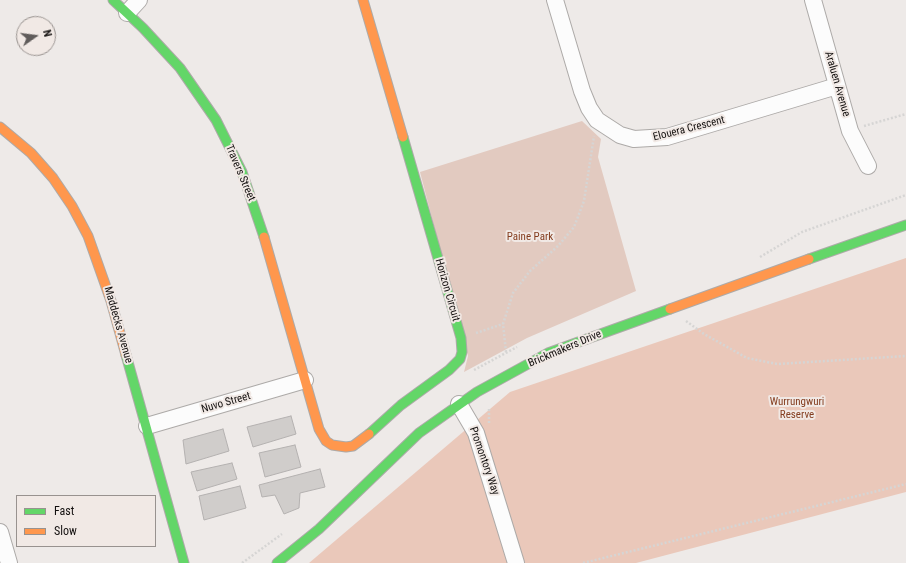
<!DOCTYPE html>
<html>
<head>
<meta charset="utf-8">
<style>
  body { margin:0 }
  #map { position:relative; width:906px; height:563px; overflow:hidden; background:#eeeae8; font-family:"Roboto Condensed",sans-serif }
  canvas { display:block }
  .legend { position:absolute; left:16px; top:495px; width:140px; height:52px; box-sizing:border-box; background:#f1e9e5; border:1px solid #98928f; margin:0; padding:5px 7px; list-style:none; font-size:12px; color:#13100f }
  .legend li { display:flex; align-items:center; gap:8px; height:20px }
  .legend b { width:20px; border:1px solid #98928f }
  .north { position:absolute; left:16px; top:16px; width:40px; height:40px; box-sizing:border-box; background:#f1e9e5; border:1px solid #98928f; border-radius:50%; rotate:76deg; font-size:11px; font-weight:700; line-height:16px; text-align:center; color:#13100f }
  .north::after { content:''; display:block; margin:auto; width:14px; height:18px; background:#605c5b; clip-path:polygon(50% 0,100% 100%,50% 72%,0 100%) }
</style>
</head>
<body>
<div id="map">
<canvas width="906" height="563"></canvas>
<ul class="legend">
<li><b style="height:5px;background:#63d668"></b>Fast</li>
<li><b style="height:5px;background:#ff974d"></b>Slow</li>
</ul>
<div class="north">N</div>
</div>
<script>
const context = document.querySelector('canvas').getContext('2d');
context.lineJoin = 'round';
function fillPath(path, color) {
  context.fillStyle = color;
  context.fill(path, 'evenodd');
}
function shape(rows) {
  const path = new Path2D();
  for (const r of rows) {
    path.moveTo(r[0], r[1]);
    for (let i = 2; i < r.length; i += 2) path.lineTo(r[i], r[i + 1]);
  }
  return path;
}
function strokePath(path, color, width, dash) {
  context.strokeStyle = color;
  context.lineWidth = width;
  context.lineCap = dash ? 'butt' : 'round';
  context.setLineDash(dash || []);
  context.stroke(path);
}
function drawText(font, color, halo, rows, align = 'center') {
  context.font = font + ' "Roboto Condensed",sans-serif';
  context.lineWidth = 4;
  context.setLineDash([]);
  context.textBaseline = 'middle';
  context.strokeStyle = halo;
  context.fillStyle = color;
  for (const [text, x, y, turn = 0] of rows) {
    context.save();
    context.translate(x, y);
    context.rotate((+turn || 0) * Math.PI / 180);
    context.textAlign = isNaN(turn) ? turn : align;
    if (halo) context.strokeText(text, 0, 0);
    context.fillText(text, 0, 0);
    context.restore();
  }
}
fillPath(shape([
  [582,121,601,139,598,157,636,291,527,338,464,372,468,356,420,172]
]), '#e2cac0');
fillPath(shape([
  [906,258,906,492,636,563,309,563,510,392]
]), '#eac8ba');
const building = shape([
  [291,416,296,434,253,447,247,427,291,416],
  [223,429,229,451,186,464,183,440,223,429],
  [295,445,301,467,265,477,259,453,295,445],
  [232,463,237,479,197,491,191,472,232,463],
  [320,469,325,487,300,493,299,508,284,514,275,495,262,497,259,485,320,469],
  [240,486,246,508,204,520,199,496,240,486]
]);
fillPath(building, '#d0cdcb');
strokePath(building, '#b4b1b0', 1);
const street = shape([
  [555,0,582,91,589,108,597,120,620,135,634,139,667,137,837,86],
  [813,0,850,131,868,166],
  [127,13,139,0],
  [459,404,476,433,516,563],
  [147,426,305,380],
  [0,532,9,563]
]);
const fast = shape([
  [113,0,143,28,180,68,216,120,242,172,264,237],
  [809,259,906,225],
  [126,355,184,563],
  [369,434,401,405,449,370,460,359,462,352,461,338,403,137],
  [277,563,319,529,419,433,477,392,548,353,670,309]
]);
const slow = shape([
  [363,0,403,137],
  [0,127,31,153,53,178,72,206,88,236,111,301,126,355],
  [264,237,319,429,326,441,332,445,346,447,353,446,369,434],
  [670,309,809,259]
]);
strokePath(street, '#adaaa8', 18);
strokePath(fast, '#adaaa8', 11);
strokePath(slow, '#adaaa8', 11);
strokePath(shape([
  [864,126,906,114],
  [760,257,802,232,906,195],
  [686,321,704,334,747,358,777,364,906,356],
  [476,333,503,324],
  [506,352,503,324,513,293,530,271,558,246,574,227,584,201,594,136],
  [474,370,517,347],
  [489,423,489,407],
  [242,563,282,534],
  [583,563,906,484]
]), '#d6d5d4', 2.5, [2, 2]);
strokePath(street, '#fcfcfc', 16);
strokePath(fast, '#63d668', 9);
strokePath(slow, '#ff974d', 9);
drawText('11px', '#13100f', '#f1e9e5', [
  ["Araluen Avenue",837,84,74],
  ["Elouera Crescent",689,129,-14],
  ["Travers Street",240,173,67],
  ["Horizon Circuit",447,290,74],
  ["Maddecks Avenue",118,325,74],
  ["Brickmakers Drive",565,349,-23],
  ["Nuvo Street",226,403,-16],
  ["Promontory Way",484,461,71]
]);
drawText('11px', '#843d1f', '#f1e9e5', [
  ["Paine Park",530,237],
  ["Wurrungwuri",797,402],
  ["Reserve",797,415]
]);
</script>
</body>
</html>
